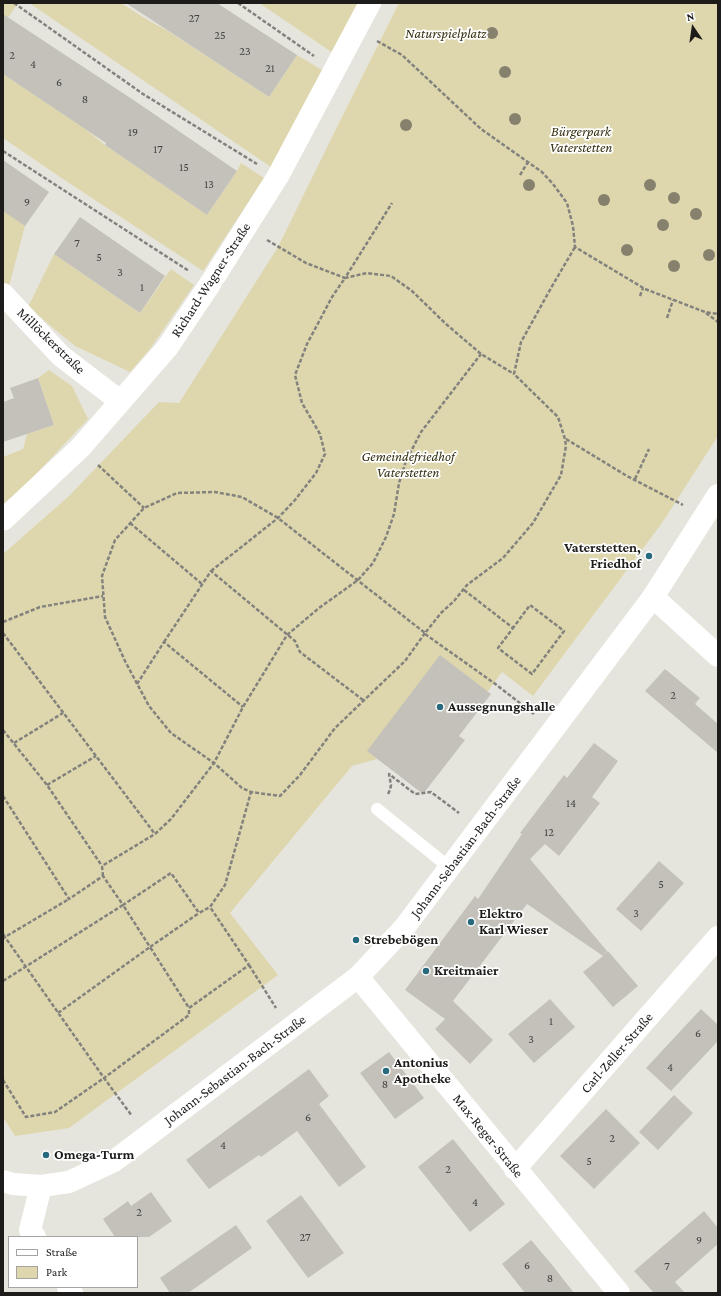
<!DOCTYPE html>
<html>
<head>
<meta charset="utf-8">
<style>
  body { margin:0 }
  #map { position:relative; width:721px; height:1296px; overflow:hidden; background:#e6e5dd; font-family:"Crimson Pro",serif }
  canvas { display:block }
  .frame { position:absolute; inset:0; border:4px solid #1d1c1a; pointer-events:none }
  .legend { position:absolute; left:8px; top:1236px; width:130px; height:52px; box-sizing:border-box; background:#fff; border:1px solid #a5a4a3; margin:0; padding:5px 7px; list-style:none; font-size:12px; color:#1d1c1a }
  .legend li { display:flex; align-items:center; gap:8px; height:20px }
  .legend b { width:20px; border:1px solid #a5a4a3 }
  .north { position:absolute; left:673px; top:8px; width:40px; height:40px; -webkit-text-stroke:3px #fff; paint-order:stroke; rotate:347deg; font-size:11px; font-weight:700; line-height:16px; text-align:center; color:#1d1c1a }
  .north::after { content:''; display:block; margin:auto; width:14px; height:18px; background:#1d1c1a; clip-path:polygon(50% 0,100% 100%,50% 72%,0 100%) }
</style>
</head>
<body>
<div id="map">
<canvas width="721" height="1296"></canvas>
<div class="frame"></div>
<ul class="legend">
<li><b style="height:5px;background:#fff"></b>Straße</li>
<li><b style="height:11px;background:#ded7ae"></b>Park</li>
</ul>
<div class="north">N</div>
</div>
<script>
const context = document.querySelector('canvas').getContext('2d');
context.lineJoin = 'round';
function fillPath(path, color) {
  context.fillStyle = color;
  context.fill(path, 'evenodd');
}
function shape(rows) {
  const path = new Path2D();
  for (const r of rows) {
    path.moveTo(r[0], r[1]);
    for (let i = 2; i < r.length; i += 2) path.lineTo(r[i], r[i + 1]);
  }
  return path;
}
function strokePath(path, color, width, dash) {
  context.strokeStyle = color;
  context.lineWidth = width;
  context.lineCap = dash ? 'butt' : 'round';
  context.setLineDash(dash || []);
  context.stroke(path);
}
function drawText(font, color, halo, rows, align = 'center') {
  context.font = font + ' "Crimson Pro",serif';
  context.lineWidth = 3.5;
  context.setLineDash([]);
  context.textBaseline = 'middle';
  context.strokeStyle = halo;
  context.fillStyle = color;
  for (const [text, x, y, turn = 0] of rows) {
    context.save();
    context.translate(x, y);
    context.rotate((+turn || 0) * Math.PI / 180);
    context.textAlign = isNaN(turn) ? turn : align;
    if (halo) context.strokeText(text, 0, 0);
    context.fillText(text, 0, 0);
    context.restore();
  }
}
fillPath(shape([
  [3,3,14,3,17,5,3,24],
  [29,3,121,3,146,19,168,31,269,97,297,55,327,73,271,167],
  [259,3,364,3,336,55],
  [399,3,718,3,718,436,662,523,533,696,502,672,488,691,377,759,352,766,230,913,278,975,69,1128,15,1136,3,1117,3,554,69,496,159,402,179,403,278,247,334,133],
  [3,74,84,128,105,145,207,215,237,171,241,163,264,178,203,271,60,177,3,138],
  [3,210,25,226,8,290,3,285],
  [54,254,140,313,171,269,194,285,150,349,130,372,75,346,28,307],
  [49,370,72,386,88,419,20,491,3,504,3,457,23,449,27,434,54,425,38,378]
]), '#ded7ae');
fillPath(shape([
  [126,3,217,3,297,55,269,97],
  [3,14,135,101,237,171,207,215,105,145,106,143,3,74],
  [3,160,49,192,25,226,3,211],
  [80,217,165,276,140,313,54,254],
  [38,378,54,425,3,442,3,402,14,398,10,388],
  [440,655,491,694,459,736,465,740,423,794,367,751],
  [665,669,700,698,695,704,718,724,718,753,645,691],
  [594,743,618,761,592,797,600,803,559,856,545,844,530,859,607,951,603,955,608,951,638,986,613,1007,583,972,603,956,527,904,453,1001,493,1040,470,1064,435,1029,445,1019,405,990,475,896,478,899,522,834,520,833,564,775,567,778],
  [659,861,684,883,641,931,616,909],
  [550,999,575,1027,534,1063,508,1034],
  [701,1009,718,1025,718,1041,671,1091,646,1068],
  [389,1052,424,1098,395,1119,360,1073],
  [309,1069,329,1096,319,1104,366,1167,339,1187,297,1131,261,1157,259,1155,209,1189,186,1160],
  [674,1095,693,1113,658,1150,639,1132],
  [606,1109,640,1143,594,1189,560,1156],
  [453,1139,505,1204,470,1232,418,1167],
  [151,1192,172,1221,149,1237,115,1237,103,1219,128,1201,131,1206],
  [301,1195,344,1253,308,1278,266,1221],
  [704,1211,718,1228,718,1244,675,1282,685,1293,654,1293,634,1271],
  [236,1225,252,1248,188,1293,170,1293,160,1278],
  [531,1240,553,1266,574,1293,525,1293,502,1264]
]), '#c3c1ba');
strokePath(shape([
  [14,3,143,94,257,164],
  [238,3,314,56],
  [377,41,402,55,481,129,542,172,553,184,567,203,573,226,575,247,645,289,705,312,718,314],
  [3,151,189,271],
  [520,175,528,162],
  [267,240,306,263,345,278,392,203],
  [640,296,643,288],
  [706,313,718,322],
  [667,318,673,300],
  [566,439,627,476,683,505],
  [98,465,144,508],
  [635,479,649,449],
  [130,523,202,584],
  [211,571,278,518,295,500,316,473,325,454,320,434,302,403,295,375,307,344,332,297,345,278,367,273,391,276,412,291,446,324,481,354,514,374],
  [464,590,513,628,498,648,532,674,564,631,530,605,513,628],
  [3,622,40,607,103,596],
  [3,633,155,834],
  [425,633,405,661,335,728,300,775,280,796,251,792,242,788,214,763,171,733,149,706,125,661,105,617,102,576,115,540,144,508,177,493,215,492,242,497,278,518,425,633,441,613,454,601,467,585,503,558,533,523,561,475,566,446,565,439,558,417,514,374,521,342,551,288,575,247],
  [425,634,494,683,534,714],
  [164,642,211,571,295,641,300,652,363,700],
  [137,684,164,642,243,707],
  [3,730,47,785,102,866],
  [14,743,63,713],
  [47,785,96,756],
  [388,794,390,790,391,785,389,774,415,794,431,792,459,813],
  [3,796,69,899,103,876,123,905,171,873,199,913,210,907,225,885,251,792],
  [103,876,102,866,155,834,171,819,214,763,243,707,287,635,319,608,358,580,373,563,386,537,394,514,399,483,406,461,421,432,481,354],
  [3,934,5,937,69,899],
  [3,939,5,937,104,1078,189,1015,189,1008,249,965,210,907],
  [249,965,276,1008],
  [3,981,123,905,150,947,199,913],
  [58,1013,150,947,189,1008],
  [3,1080,26,1117,55,1112,104,1078,132,1116]
]), '#83827d', 2.5, [4, 2]);
strokePath(shape([
  [377,809,450,868]
]), '#fff', 12);
strokePath(shape([
  [3,294,61,356,120,401],
  [3,520,80,448,167,348,210,284,278,176,370,3],
  [653,597,718,656],
  [358,977,619,1293],
  [515,1169,718,937],
  [35,1237,30,1230,41,1186],
  [68,1287,72,1293]
]), '#fff', 22);
strokePath(shape([
  [3,1181,13,1184,41,1186,69,1182,114,1161,358,977,404,928,653,597,718,495]
]), '#fff', 22);
context.fillStyle = '#85816d';
for (const [x, y] of [
  [492,33],
  [505,72],
  [515,119],
  [406,125],
  [529,185],
  [650,185],
  [674,198],
  [604,200],
  [696,214],
  [663,225],
  [627,250],
  [709,255],
  [674,266]
]) {
  context.beginPath();
  context.arc(x, y, 6, 0, 2 * Math.PI);
  context.fill();
}
for (const [x, y, r, color] of [
  [649,556,4,"#29697d"],
  [440,707,4,"#29697d"],
  [471,922,4,"#29697d"],
  [356,940,4,"#29697d"],
  [426,971,4,"#29697d"],
  [386,1071,4,"#29697d"],
  [46,1155,4,"#29697d"]
]) {
  const dot = new Path2D();
  dot.arc(x, y, r, 0, 2 * Math.PI);
  context.fillStyle = color;
  context.fill(dot);
  strokePath(dot, '#fff', 1.5);
}
drawText('12px', '#464542', null, [
  ["27",194,18],
  ["25",220,35],
  ["23",245,51],
  ["2",12,55],
  ["4",33,64],
  ["21",270,68],
  ["6",59,82],
  ["8",85,99],
  ["19",133,132],
  ["17",158,149],
  ["15",184,167],
  ["13",209,184],
  ["9",27,202],
  ["7",77,243],
  ["5",99,257],
  ["3",120,272],
  ["1",142,287],
  ["2",673,695],
  ["14",571,803],
  ["12",549,832],
  ["5",661,884],
  ["3",636,913],
  ["1",551,1021],
  ["6",698,1033],
  ["3",531,1039],
  ["4",670,1067],
  ["8",385,1084],
  ["6",308,1117],
  ["2",612,1138],
  ["4",223,1145],
  ["5",589,1161],
  ["2",448,1169],
  ["4",475,1202],
  ["2",139,1212],
  ["27",305,1237],
  ["9",699,1240],
  ["6",527,1265],
  ["7",667,1266],
  ["8",550,1278]
]);
drawText('italic 14px', '#363011', '#fff', [
  ["Naturspielplatz",446,34],
  ["Bürgerpark",581,132],
  ["Vaterstetten",581,148],
  ["Gemeindefriedhof",408,457],
  ["Vaterstetten",408,473]
]);
drawText('14px', '#1d1c1a', '#fff', [
  ["Richard-Wagner-Straße",211,280,-57],
  ["Millöckerstraße",51,341,44],
  ["Johann-Sebastian-Bach-Straße",466,847,-53],
  ["Carl-Zeller-Straße",617,1053,-49],
  ["Johann-Sebastian-Bach-Straße",235,1070,-37],
  ["Max-Reger-Straße",488,1136,51]
]);
drawText('bold 14px', '#1d1c1a', '#fff', [
  ["Vaterstetten,",641,548,"right"],
  ["Friedhof",641,564,"right"],
  ["Aussegnungshalle",448,707],
  ["Elektro",479,914],
  ["Karl Wieser",479,930],
  ["Strebebögen",364,940],
  ["Kreitmaier",434,971],
  ["Antonius",394,1063],
  ["Apotheke",394,1079],
  ["Omega-Turm",54,1155]
], 'left');
</script>
</body>
</html>
